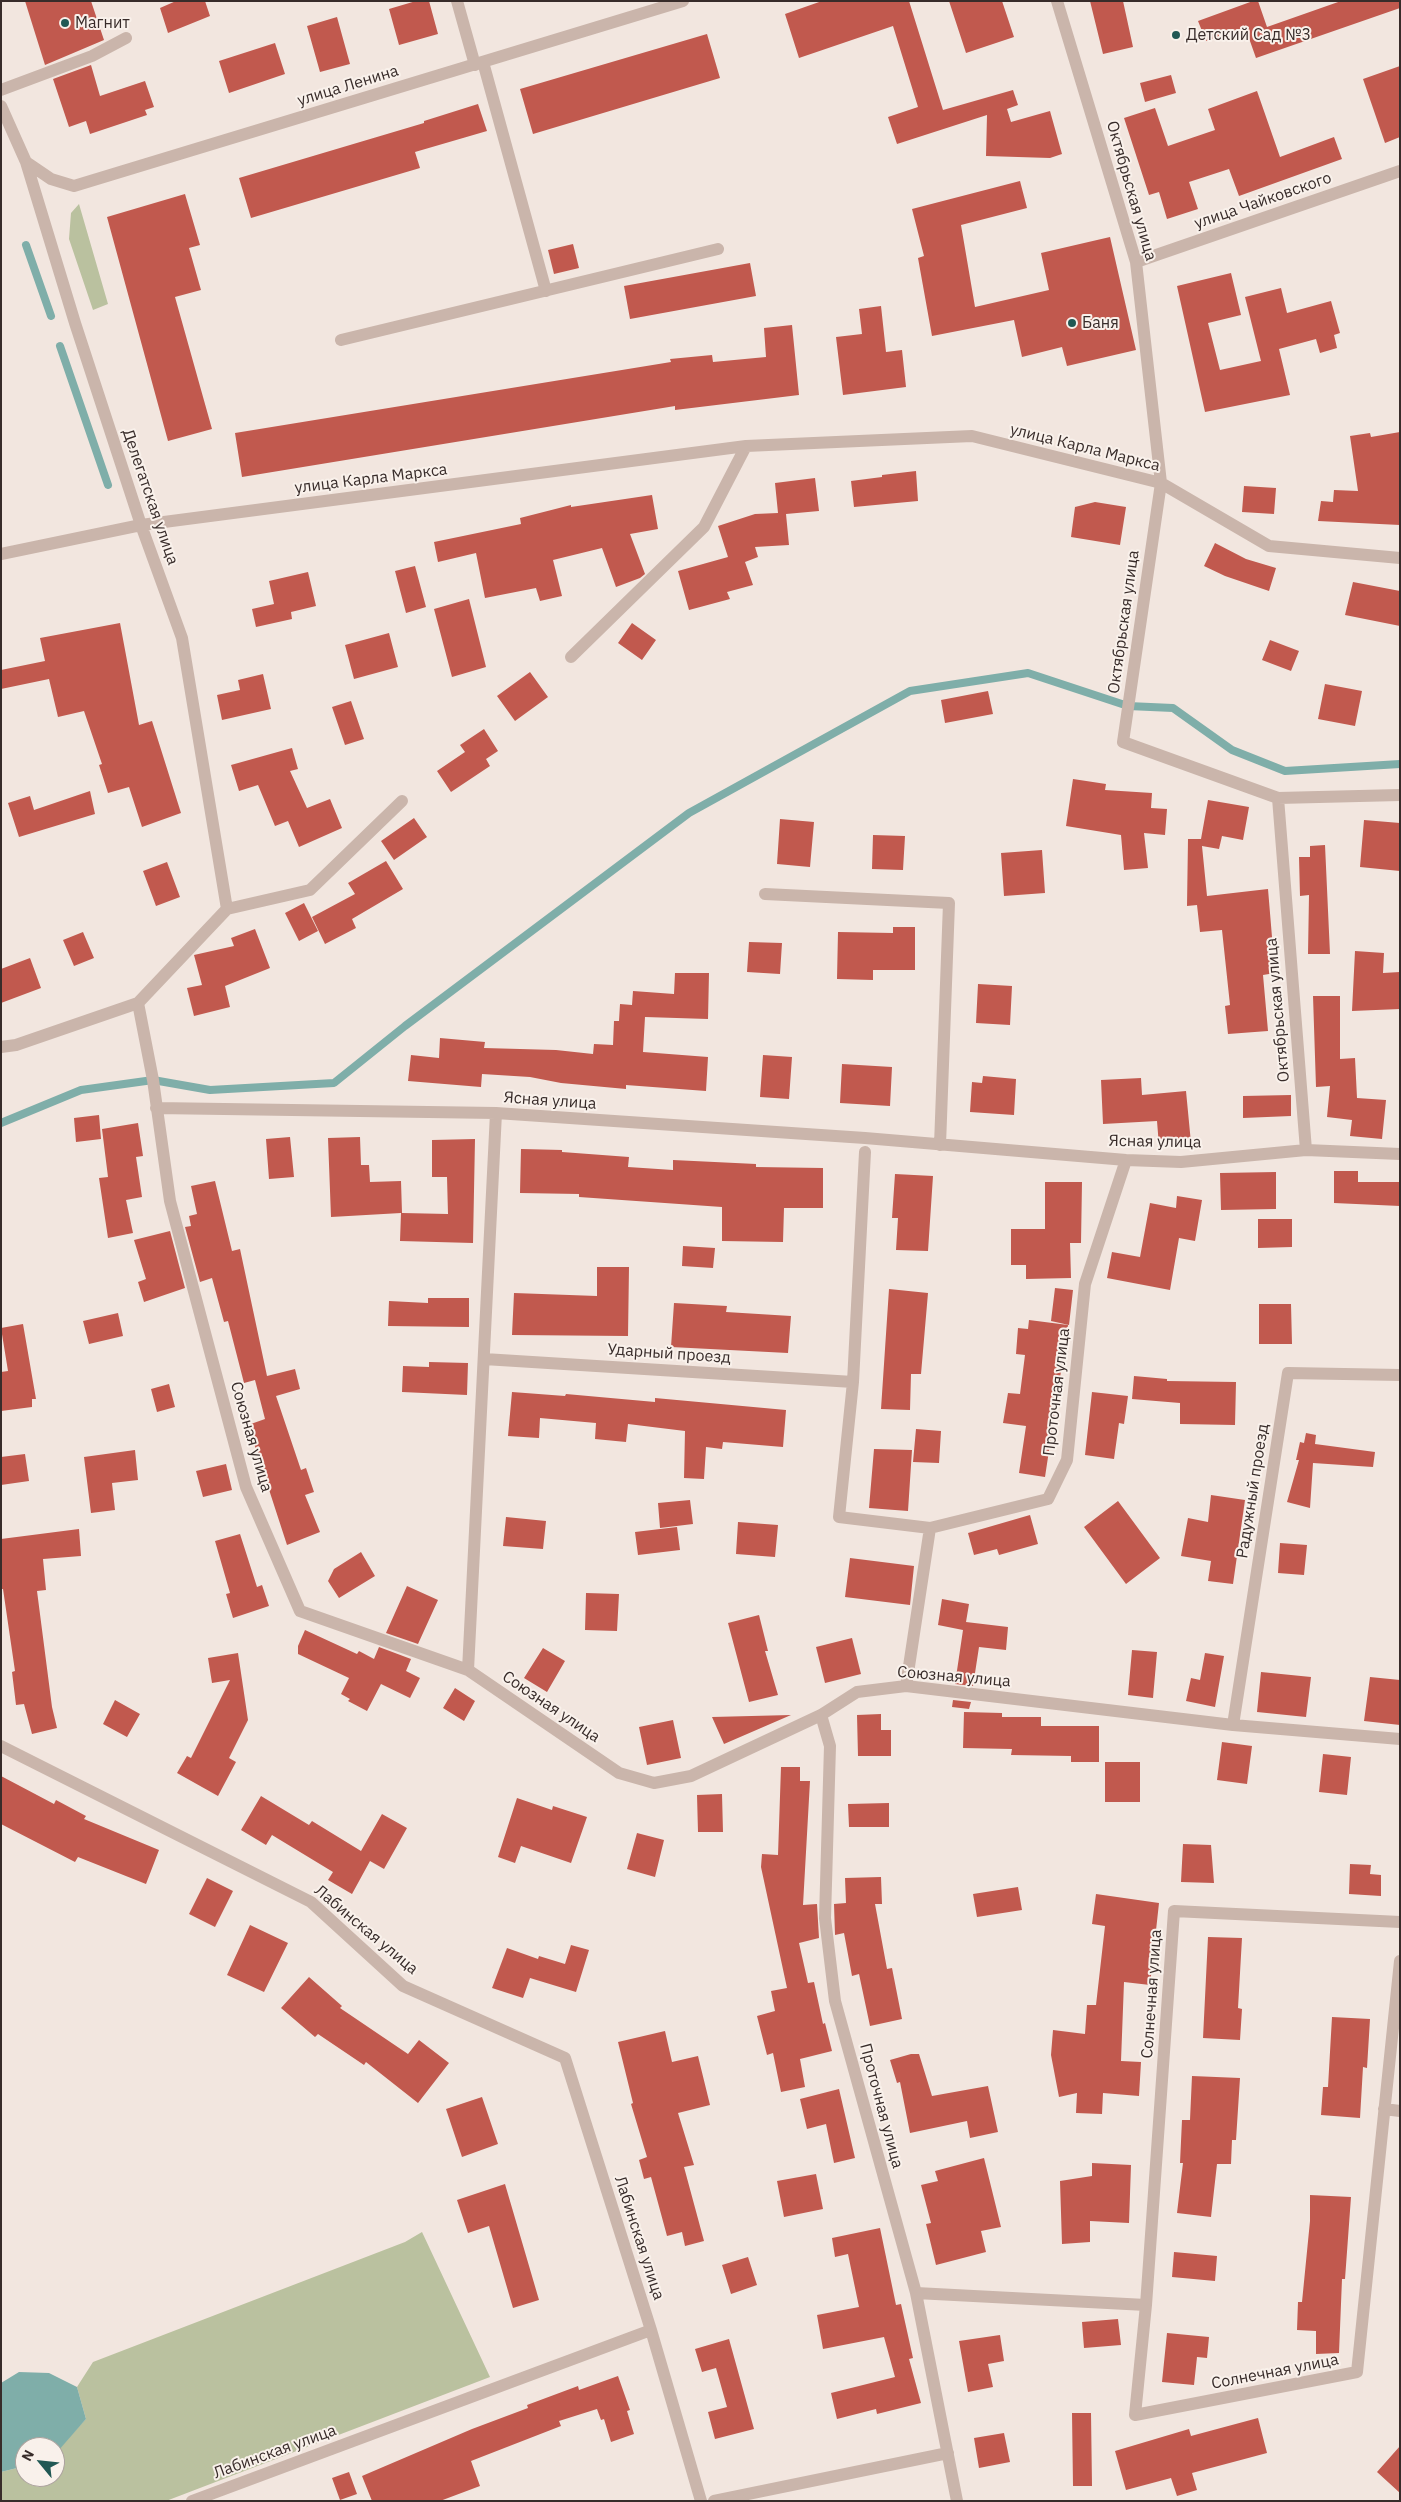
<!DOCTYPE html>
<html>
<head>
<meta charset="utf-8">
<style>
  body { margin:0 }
  #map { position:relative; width:1401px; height:2502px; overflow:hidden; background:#f2e6df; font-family:"IBM Plex Sans",sans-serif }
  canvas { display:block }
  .frame { position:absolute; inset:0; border:2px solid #382c2a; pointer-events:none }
  .north { position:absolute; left:15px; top:2437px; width:50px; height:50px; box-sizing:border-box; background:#f9f1eb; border:1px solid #aca29e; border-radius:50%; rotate:298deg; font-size:14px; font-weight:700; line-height:20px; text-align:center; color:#382c2a }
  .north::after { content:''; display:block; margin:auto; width:18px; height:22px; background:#215854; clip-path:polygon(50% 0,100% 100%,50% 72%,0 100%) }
</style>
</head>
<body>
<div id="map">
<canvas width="1401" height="2502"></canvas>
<div class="frame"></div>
<div class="north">N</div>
</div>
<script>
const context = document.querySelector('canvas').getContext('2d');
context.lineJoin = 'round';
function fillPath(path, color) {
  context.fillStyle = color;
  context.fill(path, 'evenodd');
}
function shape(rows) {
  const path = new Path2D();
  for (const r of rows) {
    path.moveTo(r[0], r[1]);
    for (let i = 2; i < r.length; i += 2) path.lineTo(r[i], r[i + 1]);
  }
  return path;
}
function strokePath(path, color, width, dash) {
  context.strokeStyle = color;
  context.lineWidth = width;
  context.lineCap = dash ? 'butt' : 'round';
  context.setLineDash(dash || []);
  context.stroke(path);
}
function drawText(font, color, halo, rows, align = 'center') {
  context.font = font + ' "IBM Plex Sans",sans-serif';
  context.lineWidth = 4;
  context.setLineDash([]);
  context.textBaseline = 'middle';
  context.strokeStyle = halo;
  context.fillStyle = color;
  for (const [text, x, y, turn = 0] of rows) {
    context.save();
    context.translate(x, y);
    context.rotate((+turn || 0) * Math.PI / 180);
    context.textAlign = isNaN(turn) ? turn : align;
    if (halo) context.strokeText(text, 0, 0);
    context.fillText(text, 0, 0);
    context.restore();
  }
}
fillPath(shape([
  [79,204,108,304,93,310,69,239,71,213],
  [422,2232,490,2377,166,2501,1,2501,1,2472,25,2466,25,2477,55,2477,55,2452,86,2419,77,2387,93,2362,405,2242]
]), '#bac19f');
fillPath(shape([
  [19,2372,49,2373,77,2387,86,2419,58,2451,55,2452,55,2447,25,2447,25,2466,1,2472,1,2383]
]), '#7faea9');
strokePath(shape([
  [26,245,51,316],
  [60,346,108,485],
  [1,1123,81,1090,153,1080,210,1090,334,1083,405,1026,689,813,910,691,1028,673,1128,706,1173,708,1232,750,1285,771,1400,764]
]), '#7faea9', 8);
fillPath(shape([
  [25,1,91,1,104,40,45,65],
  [176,1,205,1,210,16,168,33,160,8],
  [416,1,429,1,438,34,399,45,389,9],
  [822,1,909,1,943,110,1013,90,1018,105,1007,109,1011,122,1050,111,1062,154,1050,158,986,156,987,115,897,144,888,117,918,107,893,26,799,58,785,14],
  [949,1,1002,1,1014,37,966,53],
  [1090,1,1123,1,1133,47,1103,54],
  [1253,1,1258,1,1267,27,1341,1,1400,1,1400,8,1256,58,1245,27,1206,41,1198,21],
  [337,17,350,64,320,72,307,26],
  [707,34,720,78,533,134,520,89],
  [275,43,285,74,229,93,219,61],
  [91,65,100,96,145,81,154,107,145,110,147,115,90,134,86,121,69,127,53,79],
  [1400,66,1400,137,1385,143,1363,79],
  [1171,75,1176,93,1145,102,1140,83],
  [1257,91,1280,157,1334,137,1342,159,1239,196,1229,169,1189,182,1198,209,1167,219,1159,192,1149,195,1124,118,1155,108,1168,146,1215,130,1208,109],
  [478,104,487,131,415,152,420,168,251,218,239,178,424,123,424,121],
  [1020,181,1027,208,961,225,975,307,1049,290,1041,253,1110,237,1136,350,1067,366,1062,347,1022,357,1014,320,932,336,918,258,924,256,912,209],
  [185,194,200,245,189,248,201,290,175,297,212,429,168,441,107,217],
  [573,244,579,268,554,274,548,250],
  [750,263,756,296,630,319,624,286],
  [1231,273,1241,315,1208,323,1220,370,1261,361,1245,297,1281,288,1287,313,1331,301,1340,333,1334,335,1337,348,1320,353,1316,339,1279,349,1290,395,1205,412,1177,286],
  [881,306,886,352,902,350,906,387,843,395,836,337,862,334,859,309],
  [792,325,799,395,675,410,675,406,242,477,235,433,671,362,670,359,712,355,713,362,766,357,764,328],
  [1400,432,1400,525,1318,521,1321,501,1333,502,1334,490,1358,491,1350,436,1370,433,1371,437],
  [916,471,918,501,854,507,851,481,882,477,882,475],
  [815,478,819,511,786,514,789,545,755,547,758,557,745,562,753,585,727,592,730,599,689,610,678,571,728,557,718,526,755,514,778,513,775,483],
  [1244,486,1276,488,1274,514,1242,512],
  [652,495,658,529,630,534,645,574,640,578,616,587,602,548,553,560,562,596,540,601,536,588,485,598,476,553,438,562,434,542,521,524,520,518,571,505,571,507],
  [1095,502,1126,507,1120,545,1071,537,1075,507],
  [1215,543,1246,559,1276,568,1269,591,1225,576,1204,566],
  [415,566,426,607,406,613,395,571],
  [308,572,316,606,291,612,292,619,256,627,252,609,274,604,269,581],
  [1353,582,1400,591,1400,626,1345,615],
  [469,599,486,667,452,677,434,609],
  [120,623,139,725,152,721,181,813,142,827,129,787,108,793,99,765,102,764,84,711,58,717,49,679,1,689,1,670,45,661,40,638],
  [632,623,656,640,642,660,618,643],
  [389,633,398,667,354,679,345,645],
  [1270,640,1299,651,1291,671,1262,660],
  [530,672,548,697,515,721,497,696],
  [263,674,271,709,222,720,217,695,240,690,238,680],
  [1325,684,1362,691,1355,726,1318,719],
  [988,691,993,714,945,723,941,700],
  [351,701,364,739,345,745,332,707],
  [484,729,498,751,486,759,490,766,451,792,437,771,465,752,460,745],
  [292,748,298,769,290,771,307,808,330,799,342,828,299,847,288,821,275,826,258,785,239,791,231,765],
  [1073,779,1106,784,1105,790,1152,793,1151,808,1167,809,1165,835,1144,833,1148,868,1124,870,1121,835,1066,826],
  [90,791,95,814,19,837,8,803,30,796,34,810],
  [1208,800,1249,807,1243,840,1222,836,1219,849,1202,846,1207,896,1268,889,1275,973,1263,975,1268,1031,1228,1034,1225,1006,1230,1005,1222,930,1200,932,1197,905,1187,906,1188,839,1201,839],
  [414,818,427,837,394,860,381,841],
  [780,819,814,822,810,867,777,864],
  [1364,820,1400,823,1400,871,1360,867],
  [873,835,905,836,903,870,872,869],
  [1325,845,1330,954,1308,954,1309,895,1300,896,1299,857,1310,857,1310,846],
  [1042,850,1045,893,1004,896,1001,853],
  [386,861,403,889,352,919,356,928,325,944,312,917,355,894,348,883],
  [167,862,180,897,156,906,143,871],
  [304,903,318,931,299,941,285,913],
  [893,927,915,927,915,970,873,970,873,980,837,979,838,932,893,933],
  [255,929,270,968,225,986,230,1007,194,1016,187,988,202,985,194,955,234,946,231,938],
  [83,932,94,958,74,966,63,940],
  [749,942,782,943,780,974,747,972],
  [1355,951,1384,953,1383,973,1400,972,1400,1009,1352,1011],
  [30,958,41,988,1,1003,1,969],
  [675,973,709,973,708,1019,645,1017,643,1052,708,1057,706,1091,626,1085,626,1089,561,1083,530,1077,482,1074,481,1087,408,1081,411,1055,439,1058,440,1038,485,1042,484,1048,556,1050,593,1054,594,1044,613,1045,614,1021,619,1021,620,1004,632,1005,633,991,674,994],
  [978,984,1012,986,1010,1025,976,1023],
  [1313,996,1340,996,1340,1059,1355,1058,1357,1098,1386,1100,1382,1139,1350,1136,1352,1120,1327,1117,1330,1086,1316,1087],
  [763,1055,792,1057,789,1099,760,1097],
  [842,1064,892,1067,890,1106,840,1103],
  [983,1076,1016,1079,1014,1115,970,1112,972,1082,982,1083],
  [1141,1078,1142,1095,1186,1091,1191,1143,1159,1146,1157,1121,1103,1124,1101,1080],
  [1291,1095,1291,1116,1243,1118,1243,1096],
  [99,1115,101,1139,76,1142,74,1118],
  [138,1123,143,1156,136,1157,142,1197,126,1200,133,1233,108,1238,99,1178,108,1177,102,1129],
  [290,1137,294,1177,269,1179,266,1139],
  [360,1137,361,1165,369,1165,370,1182,401,1181,402,1213,448,1214,447,1177,432,1177,432,1140,475,1139,473,1243,400,1241,401,1213,331,1217,328,1138],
  [521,1149,562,1150,562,1152,629,1157,628,1167,673,1170,673,1160,756,1164,756,1167,823,1168,823,1208,784,1208,783,1242,722,1241,722,1207,579,1197,579,1194,520,1193],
  [1334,1171,1358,1171,1358,1182,1400,1182,1400,1206,1334,1203],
  [1276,1172,1276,1209,1221,1210,1220,1173],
  [895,1174,933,1176,928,1251,896,1250,898,1218,892,1218],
  [215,1181,232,1251,240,1249,267,1376,295,1369,300,1389,276,1396,301,1470,306,1468,314,1492,305,1495,320,1532,287,1545,248,1425,265,1419,255,1380,244,1383,228,1321,224,1322,212,1278,200,1282,185,1227,191,1226,189,1216,197,1214,191,1186],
  [1045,1182,1082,1182,1081,1243,1070,1243,1071,1278,1026,1279,1026,1265,1011,1265,1011,1229,1045,1229],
  [1177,1196,1202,1200,1195,1241,1179,1238,1170,1290,1107,1278,1112,1252,1140,1257,1150,1203,1176,1208],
  [1258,1219,1292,1219,1292,1247,1258,1248],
  [170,1231,185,1288,144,1302,138,1282,146,1279,134,1240],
  [683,1246,715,1248,713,1268,682,1266],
  [597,1267,629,1267,628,1336,512,1335,514,1293,597,1296],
  [1055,1288,1073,1290,1069,1325,1051,1321],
  [889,1289,928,1293,921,1374,911,1374,910,1410,881,1409],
  [428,1298,469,1298,469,1327,388,1326,389,1301,428,1303],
  [674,1303,727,1306,726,1312,791,1316,788,1353,671,1347],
  [1259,1304,1291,1304,1292,1344,1259,1344],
  [118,1313,123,1336,89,1344,83,1321],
  [1029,1320,1068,1325,1045,1477,1019,1473,1026,1426,1003,1423,1008,1393,1020,1394,1025,1355,1016,1354,1018,1328,1028,1329],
  [23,1324,36,1399,32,1399,32,1407,1,1411,1,1372,8,1371,1,1328],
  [429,1362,468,1363,467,1395,402,1392,403,1366,429,1367],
  [1134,1376,1167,1379,1167,1381,1236,1382,1235,1425,1180,1424,1180,1403,1132,1399],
  [169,1384,175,1407,157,1412,151,1389],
  [512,1392,565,1396,566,1394,655,1402,655,1398,786,1410,783,1447,723,1442,722,1449,706,1447,704,1479,684,1478,685,1431,628,1424,626,1442,595,1439,596,1423,540,1418,539,1438,508,1436],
  [1092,1392,1128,1396,1124,1424,1119,1423,1114,1459,1085,1455],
  [916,1429,941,1431,939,1463,913,1462],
  [1306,1433,1316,1435,1315,1444,1375,1452,1373,1467,1313,1463,1310,1508,1287,1502,1299,1460,1296,1460,1300,1442,1304,1443],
  [874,1449,912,1450,908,1511,869,1508],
  [135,1450,138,1480,112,1483,115,1510,91,1513,84,1457],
  [25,1454,29,1481,1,1485,1,1457],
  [226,1464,232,1490,203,1497,196,1471],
  [1211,1495,1245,1500,1233,1584,1208,1581,1211,1561,1181,1556,1188,1518,1208,1522],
  [690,1500,693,1524,660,1528,658,1503],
  [1118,1501,1160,1558,1126,1584,1084,1527],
  [1030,1515,1038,1544,999,1555,997,1549,974,1555,968,1533],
  [506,1517,546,1521,543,1549,503,1546],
  [738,1522,778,1525,775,1557,736,1554],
  [677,1527,680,1550,638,1555,635,1532],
  [79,1529,81,1556,43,1559,46,1590,37,1591,52,1707,57,1728,32,1734,24,1704,16,1705,12,1672,15,1671,3,1589,1,1589,1,1539],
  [240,1534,257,1587,262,1585,269,1606,233,1618,226,1594,230,1593,215,1541],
  [1280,1543,1307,1545,1304,1575,1278,1573],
  [361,1552,375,1576,339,1598,328,1581,334,1569],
  [850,1558,914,1566,910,1605,845,1597],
  [407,1586,438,1600,418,1644,386,1633],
  [586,1593,619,1594,617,1631,585,1630],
  [942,1599,969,1604,966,1622,1008,1627,1006,1650,979,1647,973,1686,955,1684,963,1630,938,1625],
  [759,1615,768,1651,765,1651,778,1695,749,1702,728,1623],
  [305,1630,357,1654,359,1651,374,1659,379,1647,411,1659,406,1671,420,1678,410,1698,381,1684,367,1711,348,1701,350,1699,341,1694,349,1678,298,1654,298,1646],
  [852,1638,861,1674,825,1683,816,1647],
  [543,1648,565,1661,547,1692,524,1678],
  [1132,1650,1157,1652,1153,1698,1128,1695],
  [238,1653,248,1720,229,1758,236,1762,218,1796,177,1773,187,1756,191,1758,230,1680,212,1683,208,1658],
  [1205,1653,1224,1656,1215,1707,1186,1701,1191,1678,1200,1680],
  [1261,1672,1311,1677,1306,1717,1257,1712],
  [1370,1677,1400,1680,1400,1725,1364,1721],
  [455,1688,475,1701,464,1721,443,1708],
  [115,1700,140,1714,127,1737,103,1724],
  [953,1700,971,1702,969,1709,952,1707],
  [964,1712,1002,1713,1002,1717,1041,1717,1041,1726,1099,1726,1099,1762,1071,1762,1071,1756,1011,1755,1012,1749,963,1748],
  [881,1714,881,1730,891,1730,891,1756,858,1756,857,1715],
  [791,1715,724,1744,712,1717],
  [673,1720,681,1758,647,1765,639,1727],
  [1222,1742,1252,1746,1247,1784,1217,1780],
  [1323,1754,1351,1757,1347,1795,1319,1792],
  [1105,1762,1140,1762,1140,1802,1105,1802],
  [781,1767,800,1767,800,1781,810,1781,803,1905,817,1904,819,1938,799,1943,808,1983,814,1982,823,2024,825,2023,832,2051,800,2059,805,2087,781,2092,773,2053,767,2055,757,2016,775,2011,771,1991,787,1988,761,1867,762,1854,778,1855],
  [1,1776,54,1804,56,1800,86,1816,84,1819,159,1850,146,1884,78,1857,75,1862,1,1824],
  [722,1794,723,1832,698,1832,697,1795],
  [261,1796,309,1825,312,1821,361,1851,382,1814,407,1828,384,1869,370,1861,352,1894,328,1880,333,1872,272,1835,266,1845,241,1830],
  [517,1798,552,1810,553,1806,587,1817,571,1863,521,1846,515,1863,498,1857],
  [889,1803,889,1827,849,1827,848,1804],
  [637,1833,664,1840,655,1877,627,1869],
  [1183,1844,1211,1845,1214,1883,1181,1882],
  [1350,1864,1371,1865,1370,1874,1381,1875,1381,1896,1349,1894],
  [881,1877,882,1904,875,1904,887,1969,892,1968,902,2019,870,2026,859,1974,852,1976,844,1933,835,1935,834,1904,846,1903,845,1878],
  [207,1878,233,1891,215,1927,189,1914],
  [1018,1887,1022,1910,977,1917,973,1894],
  [1096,1894,1159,1903,1150,1985,1124,1982,1121,2061,1141,2062,1139,2096,1103,2093,1102,2114,1076,2113,1077,2093,1059,2097,1051,2055,1053,2030,1085,2034,1087,2005,1096,2005,1105,1926,1092,1924],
  [250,1925,288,1943,264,1992,227,1975],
  [1208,1937,1242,1938,1238,2008,1242,2009,1240,2040,1203,2038],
  [571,1945,589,1950,576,1992,530,1978,523,1998,492,1988,507,1948,538,1959,539,1956,565,1964],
  [309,1977,342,2006,340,2008,408,2054,419,2040,449,2063,418,2103,366,2062,364,2065,318,2034,315,2037,281,2008],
  [1332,2017,1370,2019,1367,2068,1363,2067,1360,2118,1321,2115,1323,2087,1328,2087],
  [665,2031,672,2062,698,2056,710,2105,678,2113,694,2165,684,2167,704,2241,685,2246,682,2232,667,2236,651,2177,644,2179,639,2160,647,2157,631,2104,633,2103,618,2042],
  [911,2054,919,2054,932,2096,988,2086,998,2132,970,2138,967,2121,910,2133,900,2082,897,2083,890,2060],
  [1192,2076,1240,2078,1236,2140,1232,2140,1231,2164,1217,2164,1211,2217,1177,2213,1183,2163,1180,2163,1182,2120,1190,2120],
  [839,2089,855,2158,834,2163,826,2124,807,2129,800,2099],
  [482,2097,498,2144,462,2157,446,2109],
  [984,2158,1001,2227,981,2231,986,2252,936,2265,926,2224,931,2223,921,2185,938,2181,935,2171],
  [1092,2163,1131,2165,1129,2223,1090,2221,1090,2242,1062,2244,1060,2181,1092,2176],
  [816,2174,823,2209,784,2217,777,2181],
  [505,2184,539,2300,513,2308,489,2226,468,2233,457,2200],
  [1310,2195,1351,2197,1345,2279,1342,2279,1339,2353,1316,2354,1316,2331,1297,2330,1298,2302,1302,2302,1310,2221],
  [880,2228,896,2305,901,2304,913,2358,909,2359,921,2403,877,2414,876,2409,837,2419,831,2393,895,2377,884,2337,823,2349,817,2315,859,2307,848,2254,835,2257,832,2238],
  [1174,2252,1217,2256,1215,2281,1172,2277],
  [748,2257,757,2285,731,2294,722,2265],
  [1118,2319,1121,2345,1084,2348,1082,2322],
  [1167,2333,1209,2337,1207,2358,1197,2357,1194,2385,1162,2382],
  [1000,2335,1004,2361,988,2364,993,2387,968,2392,959,2341],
  [729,2339,754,2429,715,2439,708,2412,727,2407,716,2368,702,2372,695,2349],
  [618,2376,630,2410,627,2411,634,2434,611,2442,604,2419,601,2420,597,2409,559,2421,561,2426,471,2461,480,2486,440,2501,372,2501,362,2476,472,2429,528,2408,527,2405,578,2386,579,2390],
  [1072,2413,1091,2413,1092,2486,1073,2486],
  [1258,2418,1267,2453,1192,2473,1197,2490,1177,2496,1171,2478,1126,2490,1115,2451,1189,2429,1191,2436],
  [1004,2433,1010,2462,979,2468,974,2438],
  [1400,2446,1400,2493,1377,2472],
  [349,2472,357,2494,340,2500,332,2478]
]), '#c1594e');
strokePath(shape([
  [457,1,475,65],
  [1057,1,1136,262,1161,483,1123,742,1278,798,1400,795],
  [483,62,546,291],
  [1,90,92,56,126,38],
  [1,106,26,162,75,323,141,525,182,638,227,909],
  [26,162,51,179,74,186,683,1],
  [1136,262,1400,171],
  [341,340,718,249],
  [1,554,141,525,746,446,972,436,1161,483,1269,546,1400,558],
  [571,657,704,527,746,446],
  [1278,798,1306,1150],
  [765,894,949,903,940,1145],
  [138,1003,153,1080,170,1201,246,1487,300,1611,468,1670,619,1773,654,1783,691,1776,821,1715,857,1692,906,1686,1233,1725,1400,1739],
  [1,1047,16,1045,138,1003,227,909,310,890,402,801],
  [156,1108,496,1113,865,1138,1126,1160,1181,1162,1306,1150,1400,1154],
  [865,1152,853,1382,839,1517,930,1528,1048,1499,1067,1460,1085,1284,1126,1160],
  [484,1359,853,1382],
  [468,1670,496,1113],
  [906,1686,930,1528],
  [821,1715,830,1746,825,1918,835,2001,916,2293,957,2501],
  [1233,1725,1288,1373,1400,1375],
  [1,1746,311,1902,403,1986,565,2058,651,2330,701,2501],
  [1400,1922,1174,1911,1146,2305,1135,2415,1357,2372,1400,1961],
  [1384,2109,1400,2111],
  [916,2293,1146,2305],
  [192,2501,651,2330],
  [714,2501,948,2453]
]), '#cab5ab', 12);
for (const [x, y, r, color] of [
  [65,23,5,"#215854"],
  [1176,35,5,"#215854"],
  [1072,323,5,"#215854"]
]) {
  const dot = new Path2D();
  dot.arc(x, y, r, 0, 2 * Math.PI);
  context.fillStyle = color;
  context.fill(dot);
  strokePath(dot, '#f9f1eb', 2);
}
drawText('16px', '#382c2a', '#f9f1eb', [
  ["Магнит",75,23],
  ["Детский Сад №3",1186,35],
  ["Баня",1082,323]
], 'left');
drawText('16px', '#382c2a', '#f9f1eb', [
  ["улица Ленина",348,86,-17],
  ["Октябрьская улица",1131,191,74],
  ["улица Чайковского",1263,201,-19],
  ["улица Карла Маркса",1085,448,14],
  ["улица Карла Маркса",371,479,-7],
  ["Делегатская улица",150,497,71],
  ["Октябрьская улица",1124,622,-82],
  ["Октябрьская улица",1278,1010,-95],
  ["Ясная улица",550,1101,4],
  ["Ясная улица",1155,1142,1],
  ["Ударный проезд",669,1354,4],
  ["Проточная улица",1057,1392,-83],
  ["Союзная улица",251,1437,74],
  ["Радужный проезд",1253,1491,-81],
  ["Союзная улица",954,1677,5],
  ["Союзная улица",551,1707,34],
  ["Лабинская улица",366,1930,40],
  ["Солнечная улица",1152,1994,-86],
  ["Проточная улица",881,2106,75],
  ["Лабинская улица",639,2238,72],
  ["Солнечная улица",1275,2372,-11],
  ["Лабинская улица",275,2452,-20]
]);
</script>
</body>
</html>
